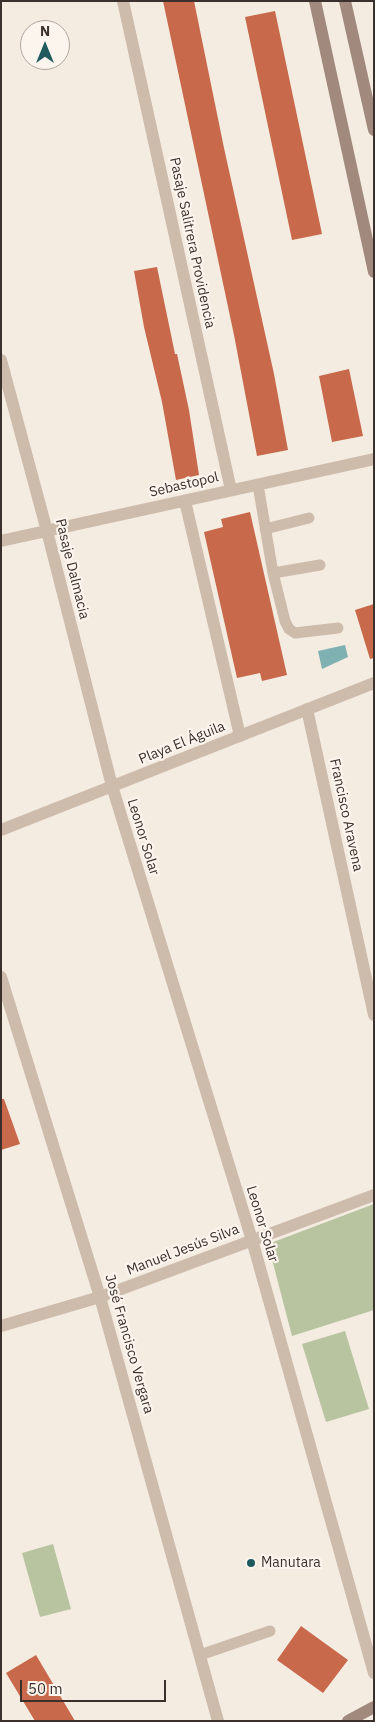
<!DOCTYPE html>
<html>
<head>
<meta charset="utf-8">
<style>
  body { margin:0 }
  #map { position:relative; width:375px; height:1722px; overflow:hidden; background:#f4ebe1; font-family:"IBM Plex Sans",sans-serif }
  canvas { display:block }
  .frame { position:absolute; inset:0; border:2px solid #3b302b; pointer-events:none }
  .north { position:absolute; left:20px; top:20px; width:50px; height:50px; box-sizing:border-box; background:#fbf5ee; border:1px solid #aea6a0; border-radius:50%; rotate:0deg; font-size:14px; font-weight:700; line-height:20px; text-align:center; color:#3b302b }
  .north::after { content:''; display:block; margin:auto; width:18px; height:22px; background:#1f5a5e; clip-path:polygon(50% 0,100% 100%,50% 72%,0 100%) }
  .scale { position:absolute; left:20px; top:1680px; width:146px; height:22px; box-sizing:border-box; border:2px solid #3b302b; border-top:0; padding-left:6px; font-size:15px; line-height:18px; white-space:nowrap; color:#3b302b; -webkit-text-stroke:4px #fbf5ee; paint-order:stroke }
</style>
</head>
<body>
<div id="map">
<canvas width="375" height="1722"></canvas>
<div class="frame"></div>
<div class="north">N</div>
<div class="scale">50 m</div>
</div>
<script>
const context = document.querySelector('canvas').getContext('2d');
context.lineJoin = 'round';
function fillPath(path, color) {
  context.fillStyle = color;
  context.fill(path, 'evenodd');
}
function shape(rows) {
  const path = new Path2D();
  for (const r of rows) {
    path.moveTo(r[0], r[1]);
    for (let i = 2; i < r.length; i += 2) path.lineTo(r[i], r[i + 1]);
  }
  return path;
}
function strokePath(path, color, width, dash) {
  context.strokeStyle = color;
  context.lineWidth = width;
  context.lineCap = dash ? 'butt' : 'round';
  context.setLineDash(dash || []);
  context.stroke(path);
}
function drawText(font, color, halo, rows, align = 'center') {
  context.font = font + ' "IBM Plex Sans",sans-serif';
  context.lineWidth = 4.5;
  context.setLineDash([]);
  context.textBaseline = 'middle';
  context.strokeStyle = halo;
  context.fillStyle = color;
  for (const [text, x, y, turn = 0] of rows) {
    context.save();
    context.translate(x, y);
    context.rotate((+turn || 0) * Math.PI / 180);
    context.textAlign = isNaN(turn) ? turn : align;
    if (halo) context.strokeText(text, 0, 0);
    context.fillText(text, 0, 0);
    context.restore();
  }
}
fillPath(shape([
  [374,1204,374,1310,292,1336,268,1244],
  [345,1331,369,1409,326,1422,302,1344],
  [53,1544,71,1609,40,1617,22,1553]
]), '#b8c4a0');
fillPath(shape([
  [345,645,348,657,322,669,318,651]
]), '#7fb0b2');
fillPath(shape([
  [163,1,194,1,224,148,274,374,288,450,257,456,234,335],
  [275,11,322,234,292,240,245,17],
  [157,267,175,354,177,354,189,410,199,475,176,480,162,402,144,327,134,271],
  [349,369,363,436,332,442,319,376],
  [250,512,287,675,262,681,260,673,237,678,204,532,223,527,221,519],
  [374,604,374,658,370,659,355,610],
  [1,1099,4,1099,20,1144,1,1150],
  [301,1626,348,1660,323,1693,277,1660],
  [36,1655,75,1721,35,1721,6,1673]
]), '#c8694b');
strokePath(shape([
  [258,485,273,573,285,621,289,629,295,633,338,628],
  [265,529,309,518],
  [273,573,320,565],
  [200,1655,270,1631]
]), '#cdbbac', 11);
strokePath(shape([
  [123,1,231,490],
  [1,360,47,531,112,786,252,1240,374,1673],
  [185,501,240,736],
  [1,541,374,459],
  [307,709,374,1015],
  [1,977,100,1297,218,1721],
  [1,1326,100,1297,374,1195]
]), '#cdbbac', 12);
strokePath(shape([
  [1,830,374,683]
]), '#cdbbac', 12);
strokePath(shape([
  [315,1,374,272],
  [345,1,374,130],
  [348,1721,374,1707]
]), '#a18a7d', 12);
for (const [x, y, r, color] of [
  [251,1563,5,"#1f5a5e"]
]) {
  const dot = new Path2D();
  dot.arc(x, y, r, 0, 2 * Math.PI);
  context.fillStyle = color;
  context.fill(dot);
  strokePath(dot, '#fbf5ee', 2);
}
drawText('14px', '#3b302b', '#fbf5ee', [
  ["Pasaje Salitrera Providencia",192,243,78],
  ["Sebastopol",184,485,-13],
  ["Pasaje Dalmacia",72,569,76],
  ["Playa El Águila",182,743,-22],
  ["Francisco Aravena",346,815,78],
  ["Leonor Solar",143,837,73],
  ["Leonor Solar",262,1224,73],
  ["Manuel Jesús Silva",183,1250,-21],
  ["José Francisco Vergara",129,1344,74]
]);
drawText('14px', '#3b302b', '#fbf5ee', [
  ["Manutara",261,1563]
], 'left');
</script>
</body>
</html>
